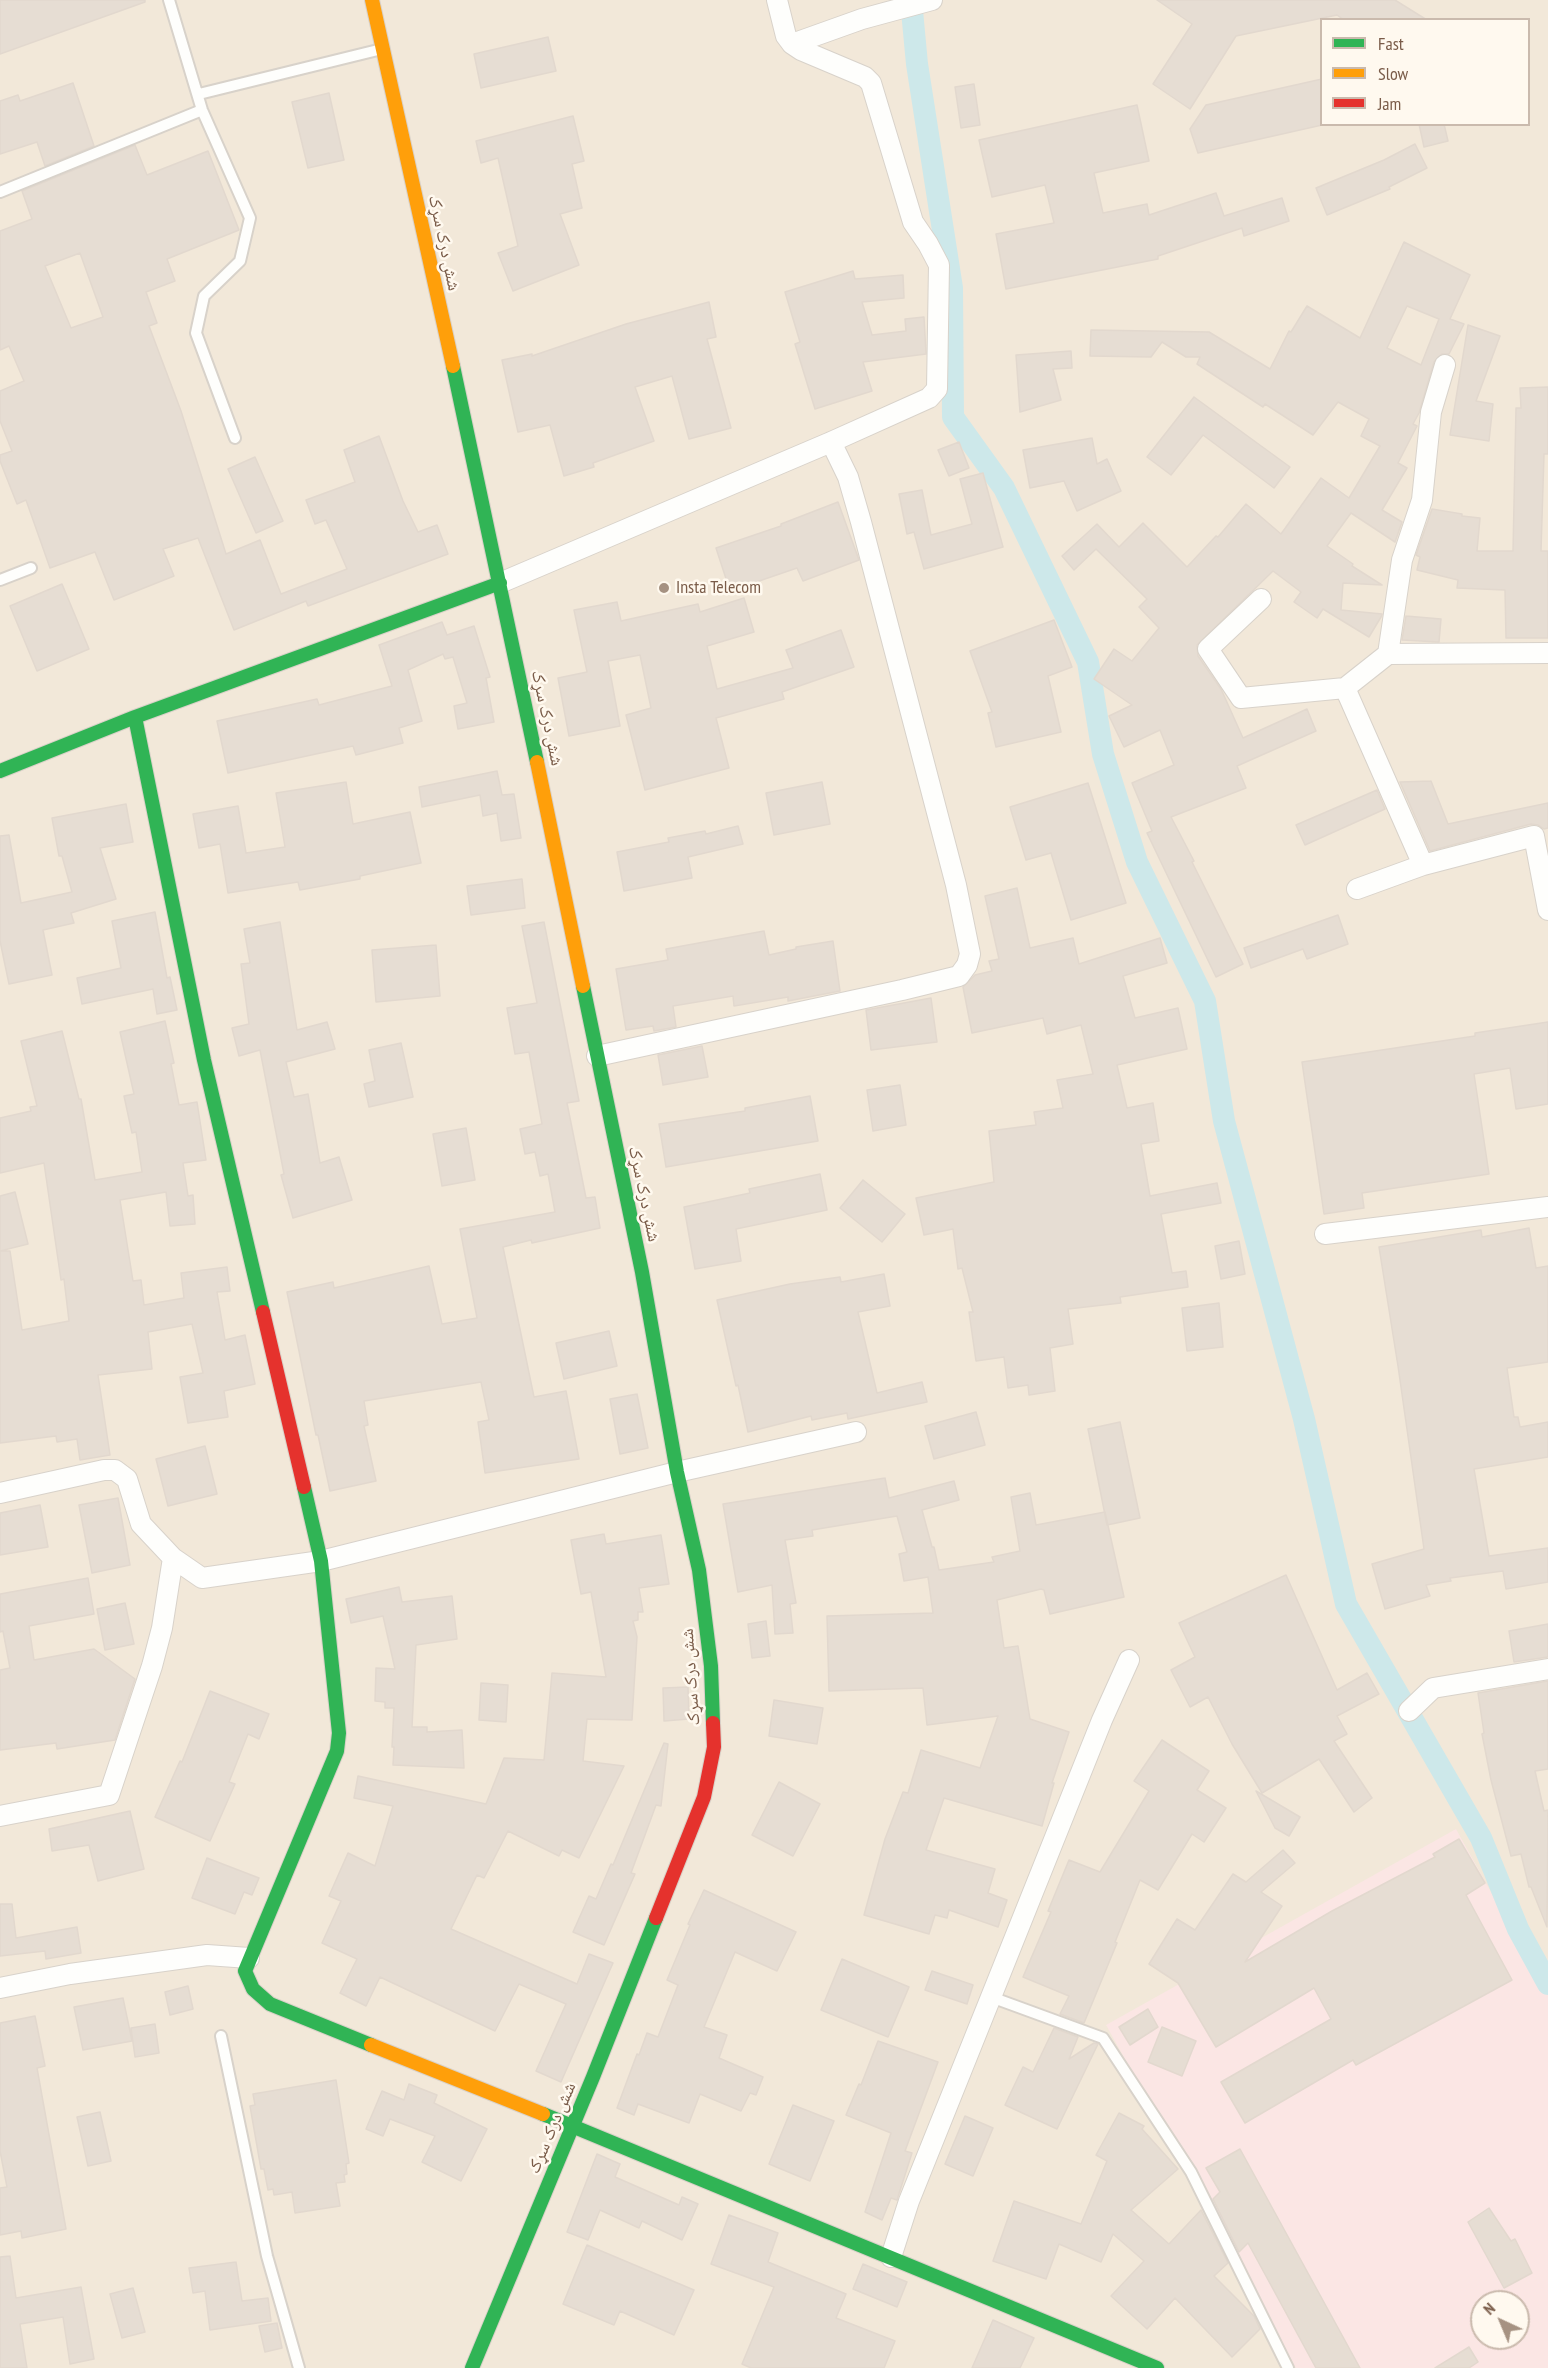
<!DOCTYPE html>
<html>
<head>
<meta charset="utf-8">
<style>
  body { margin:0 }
  #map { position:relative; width:1548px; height:2368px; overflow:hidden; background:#f9f5ec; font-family:"PT Sans Narrow",sans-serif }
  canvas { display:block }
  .legend { position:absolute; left:1320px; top:18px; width:210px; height:108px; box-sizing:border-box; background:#fff9ef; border:2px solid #cabaad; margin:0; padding:8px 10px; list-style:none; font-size:18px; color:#7a5c49 }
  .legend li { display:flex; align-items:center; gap:12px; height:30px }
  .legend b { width:30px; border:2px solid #cabaad }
  .north { position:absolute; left:1470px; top:2290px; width:60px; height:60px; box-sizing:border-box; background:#fff9ef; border:2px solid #cabaad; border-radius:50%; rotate:316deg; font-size:16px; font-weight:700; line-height:24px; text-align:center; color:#7a5c49 }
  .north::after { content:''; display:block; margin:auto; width:21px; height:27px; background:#a69282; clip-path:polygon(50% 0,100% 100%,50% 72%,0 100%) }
</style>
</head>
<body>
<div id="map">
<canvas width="1548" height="2368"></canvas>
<ul class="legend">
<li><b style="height:8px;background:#30b455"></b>Fast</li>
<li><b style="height:8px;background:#ff9f0a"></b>Slow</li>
<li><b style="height:8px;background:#e5322d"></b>Jam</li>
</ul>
<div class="north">N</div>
</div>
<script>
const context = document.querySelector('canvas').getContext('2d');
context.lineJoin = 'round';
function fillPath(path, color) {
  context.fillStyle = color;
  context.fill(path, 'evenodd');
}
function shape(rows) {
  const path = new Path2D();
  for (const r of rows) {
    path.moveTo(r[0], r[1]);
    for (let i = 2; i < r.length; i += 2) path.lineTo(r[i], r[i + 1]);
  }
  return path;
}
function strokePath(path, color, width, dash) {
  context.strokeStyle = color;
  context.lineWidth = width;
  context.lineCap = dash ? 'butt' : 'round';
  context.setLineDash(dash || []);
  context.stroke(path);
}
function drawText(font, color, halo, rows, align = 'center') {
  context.font = font + ' "PT Sans Narrow","Noto Naskh Arabic",sans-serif';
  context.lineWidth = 5;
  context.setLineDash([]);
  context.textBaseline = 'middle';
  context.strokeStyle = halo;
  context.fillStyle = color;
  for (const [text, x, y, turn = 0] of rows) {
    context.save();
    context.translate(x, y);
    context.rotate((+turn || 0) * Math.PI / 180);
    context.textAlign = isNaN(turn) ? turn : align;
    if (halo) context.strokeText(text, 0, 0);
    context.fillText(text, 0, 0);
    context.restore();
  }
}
fillPath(shape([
  [0,0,1548,0,1548,2368,0,2368],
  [1322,20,1528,20,1528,124,1322,124],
  [1482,2302,1518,2302,1518,2338,1482,2338]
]), '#f2e8d9');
fillPath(shape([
  [1456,1829,1548,1995,1548,2368,1296,2368,1106,2025],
  [1482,2302,1518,2302,1518,2338,1482,2338]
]), '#fbe6e4');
strokePath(shape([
  [911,0,917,64,952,288,953,417,1004,488,1088,662,1103,754,1137,862,1205,1001,1224,1121,1304,1419,1346,1604,1481,1838,1518,1929,1548,1984]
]), '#cde8ea', 22);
const building = shape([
  [0,0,145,0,145,2,0,54,0,0],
  [1157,0,1395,0,1427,20,1344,20,1337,15,1236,36,1190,109,1153,84,1192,24,1157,0],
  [548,37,556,71,481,88,474,54,548,37],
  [1322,79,1322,125,1198,153,1190,129,1206,105,1322,79],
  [73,83,94,146,45,166,37,142,0,154,0,101,18,95,20,101,73,83],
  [974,84,980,125,961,128,955,87,974,84],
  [329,93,344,160,308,168,292,102,329,93],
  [1137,105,1149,161,1094,173,1103,213,1147,204,1149,215,1216,193,1224,216,1282,198,1289,221,1244,236,1242,228,1158,256,1158,259,1006,289,996,234,1054,223,1045,185,992,197,979,140,1137,105],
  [573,116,584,161,572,164,582,208,560,214,579,265,513,291,498,253,518,246,498,158,481,163,476,141,573,116],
  [1419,124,1444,124,1448,141,1424,147,1419,124],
  [1415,144,1427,168,1389,187,1390,189,1327,215,1316,188,1384,160,1415,144],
  [135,145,147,175,208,151,239,230,167,259,175,281,146,292,157,323,149,326,181,411,226,554,260,540,281,594,347,569,326,520,315,524,306,500,355,482,344,450,379,436,403,501,418,532,437,525,448,554,308,606,306,601,234,630,198,538,163,549,174,576,114,600,95,552,50,568,26,500,17,504,0,461,0,455,12,451,0,421,0,391,24,381,9,346,0,350,0,231,32,219,22,191,135,145],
  [80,253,103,317,71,328,45,266,80,253],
  [1404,242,1470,275,1450,319,1464,324,1449,354,1442,354,1434,362,1419,413,1413,424,1417,426,1398,463,1407,468,1382,510,1402,522,1395,542,1351,513,1327,546,1353,564,1352,566,1382,585,1343,583,1341,610,1382,614,1381,617,1369,637,1323,609,1317,618,1294,602,1301,592,1273,571,1197,645,1198,656,1221,689,1243,738,1307,709,1316,731,1237,766,1246,788,1171,817,1194,861,1192,862,1243,964,1216,977,1147,833,1152,831,1132,783,1174,765,1160,730,1124,747,1109,716,1132,705,1094,679,1114,649,1132,661,1159,628,1139,607,1147,599,1096,549,1074,570,1062,556,1097,524,1119,547,1143,523,1187,567,1216,536,1218,537,1246,504,1281,534,1321,478,1349,498,1380,446,1361,436,1369,419,1338,402,1313,435,1265,404,1263,407,1197,364,1200,357,1186,357,1162,342,1151,357,1090,356,1091,330,1209,332,1270,369,1289,331,1291,332,1307,306,1360,338,1404,242],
  [1407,306,1439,319,1421,365,1387,348,1407,306],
  [853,271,855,279,903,275,904,298,862,302,872,335,906,331,905,319,924,317,926,354,863,362,872,391,815,409,795,344,800,342,785,292,853,271],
  [709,302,716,337,707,339,731,428,689,439,672,376,635,387,654,441,593,463,594,467,564,476,550,425,518,432,502,360,532,354,532,356,626,324,709,302],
  [1468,325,1500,336,1476,401,1493,404,1489,441,1450,435,1468,325],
  [1071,351,1072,368,1053,369,1061,400,1020,412,1016,355,1071,351],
  [1548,387,1548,454,1544,454,1541,551,1548,551,1548,638,1506,638,1505,590,1457,588,1458,580,1417,570,1420,557,1416,555,1432,509,1462,514,1462,516,1480,518,1477,551,1513,551,1516,408,1521,408,1520,388,1548,387],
  [1194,397,1290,467,1274,488,1203,435,1171,475,1147,457,1194,397],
  [1092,438,1097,464,1107,459,1121,491,1077,511,1064,481,1030,488,1023,450,1092,438],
  [959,442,969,468,949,476,938,450,959,442],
  [255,457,283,521,256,533,228,469,255,457],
  [983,473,1003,547,924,569,914,532,907,534,899,494,922,490,931,535,972,524,960,479,983,473],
  [838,502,859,560,803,581,797,568,730,591,716,548,781,526,781,524,838,502],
  [62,584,89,649,37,671,10,606,62,584],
  [744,598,754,632,707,646,717,689,793,668,786,650,841,630,854,667,782,692,784,699,716,718,729,768,645,790,626,715,651,708,640,655,608,661,620,726,569,736,558,678,587,672,574,610,617,602,621,621,698,604,700,612,744,598],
  [1406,616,1441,619,1439,642,1402,640,1406,616],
  [1054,620,1072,667,1048,676,1061,732,996,747,988,713,992,712,970,651,1054,620],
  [442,622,447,635,474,626,490,677,486,678,494,722,458,729,454,706,467,703,453,657,445,659,443,654,408,670,422,721,399,728,403,743,356,755,353,746,228,773,217,721,317,699,319,705,392,686,379,645,442,622],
  [497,771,502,795,514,794,521,838,501,841,497,813,483,816,480,795,422,807,419,787,497,771],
  [1431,781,1448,824,1548,803,1548,828,1544,829,1538,825,1531,824,1430,851,1400,782,1431,781],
  [346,782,353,824,410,812,421,863,360,876,360,879,300,890,298,882,228,893,220,844,199,848,193,814,238,806,246,853,285,847,276,793,346,782],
  [822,782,830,824,774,835,766,793,822,782],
  [1088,783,1126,903,1071,920,1051,853,1026,860,1010,807,1088,783],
  [1377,790,1385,809,1305,845,1296,825,1377,790],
  [126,804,133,842,100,848,116,899,71,913,74,923,43,930,52,975,9,984,0,941,0,836,9,835,21,903,72,892,62,856,59,856,52,818,126,804],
  [738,826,743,844,688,857,692,878,624,891,617,852,669,842,668,838,705,831,706,834,738,826],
  [522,879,525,908,471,915,467,886,522,879],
  [1017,888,1030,948,1073,938,1079,964,1160,938,1167,963,1123,976,1135,1018,1178,1008,1187,1049,1117,1065,1127,1108,1153,1103,1159,1141,1141,1144,1150,1196,1217,1183,1221,1203,1161,1214,1172,1273,1186,1271,1188,1287,1120,1297,1121,1303,1068,1309,1073,1344,1050,1348,1055,1391,1029,1395,1028,1385,1008,1388,1004,1357,976,1361,969,1312,973,1312,962,1268,958,1269,953,1229,924,1235,916,1198,994,1182,989,1131,1036,1125,1034,1112,1063,1108,1057,1080,1093,1074,1081,1025,1047,1034,1043,1018,972,1033,963,987,975,975,992,971,989,961,999,959,985,896,1017,888],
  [155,912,167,978,170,977,177,1010,157,1014,153,989,82,1004,77,978,121,968,112,921,155,912],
  [1338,915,1348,944,1307,959,1303,949,1251,968,1244,948,1338,915],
  [280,922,297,1030,327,1022,335,1049,286,1062,294,1097,308,1094,320,1163,339,1157,352,1200,293,1218,281,1175,284,1174,260,1050,239,1056,232,1028,249,1024,241,964,250,963,244,929,280,922],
  [544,922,579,1101,567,1103,586,1198,595,1197,600,1228,532,1243,531,1240,503,1247,534,1397,566,1391,579,1459,485,1473,478,1422,489,1420,481,1382,364,1401,368,1425,364,1426,376,1481,330,1491,318,1435,316,1435,287,1292,333,1282,334,1288,429,1266,442,1324,477,1318,460,1229,555,1212,548,1174,540,1176,535,1152,525,1154,520,1129,542,1124,529,1052,515,1054,507,1008,537,1003,522,926,544,922],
  [764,931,769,955,796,949,796,947,833,941,840,991,788,1001,788,997,734,1006,733,996,673,1006,676,1027,654,1031,653,1026,626,1030,616,969,668,960,666,949,764,931],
  [436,945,440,996,376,1002,372,950,436,945],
  [931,998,937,1042,871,1050,866,1010,931,998],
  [165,1021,174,1063,171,1064,179,1105,197,1102,206,1160,183,1163,188,1196,193,1195,195,1224,170,1226,166,1192,120,1200,133,1281,141,1280,144,1305,184,1298,181,1273,227,1267,230,1291,217,1292,225,1340,245,1335,255,1384,224,1391,228,1417,188,1423,180,1377,203,1373,192,1324,148,1332,152,1369,98,1375,110,1455,80,1460,77,1439,57,1442,56,1436,0,1443,0,1251,10,1251,22,1330,69,1321,64,1279,61,1280,44,1163,0,1173,0,1118,31,1111,30,1107,37,1106,21,1041,62,1031,79,1099,81,1099,95,1180,142,1172,136,1132,132,1133,124,1096,134,1094,120,1032,165,1021],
  [1548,1022,1548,1104,1516,1109,1510,1068,1474,1074,1489,1174,1362,1193,1364,1208,1324,1214,1302,1062,1475,1036,1475,1033,1548,1022],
  [401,1043,413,1097,369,1107,364,1084,375,1081,369,1050,401,1043],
  [702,1046,708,1077,663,1085,658,1055,702,1046],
  [900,1085,906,1125,873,1131,867,1090,900,1085],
  [810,1096,818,1141,666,1167,659,1124,745,1111,745,1108,810,1096],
  [466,1128,475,1180,442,1186,433,1134,466,1128],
  [820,1174,827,1210,736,1229,741,1261,695,1269,684,1207,750,1193,749,1189,820,1174],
  [863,1180,905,1214,882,1242,840,1208,863,1180],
  [15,1192,28,1244,0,1251,0,1196,15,1192],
  [1529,1228,1536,1268,1548,1266,1548,1362,1507,1368,1514,1417,1518,1417,1520,1427,1548,1422,1548,1457,1474,1469,1489,1556,1548,1548,1548,1582,1506,1589,1503,1571,1450,1578,1451,1581,1426,1585,1430,1596,1385,1609,1372,1564,1424,1549,1398,1366,1379,1247,1481,1230,1482,1237,1529,1228],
  [1239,1241,1245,1274,1221,1279,1215,1246,1239,1241],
  [884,1274,890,1306,858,1312,877,1393,922,1382,927,1402,848,1419,847,1413,812,1420,811,1416,748,1432,738,1385,736,1386,717,1300,790,1284,840,1277,841,1282,884,1274],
  [1219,1303,1223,1347,1187,1351,1182,1308,1219,1303],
  [609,1331,617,1366,564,1379,556,1343,609,1331],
  [637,1394,648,1448,620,1454,610,1399,637,1394],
  [976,1412,985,1445,934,1459,925,1426,976,1412],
  [1120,1422,1140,1518,1107,1525,1088,1429,1120,1422],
  [205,1446,217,1494,168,1506,156,1459,205,1446],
  [885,1478,889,1498,954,1481,959,1500,922,1510,932,1547,934,1547,939,1570,994,1562,992,1557,1020,1551,1011,1497,1030,1493,1036,1525,1105,1512,1124,1597,1050,1614,1044,1590,1041,1589,997,1600,1004,1648,1018,1646,1030,1719,1069,1732,1052,1783,1054,1783,1042,1826,944,1798,926,1850,995,1869,988,1893,1007,1900,998,1927,949,1910,947,1918,935,1915,929,1934,864,1915,885,1839,903,1792,908,1793,921,1750,980,1768,998,1716,927,1725,923,1688,829,1691,827,1616,933,1613,928,1577,904,1581,899,1554,907,1552,897,1516,812,1530,813,1536,785,1540,796,1603,790,1604,793,1633,775,1634,772,1585,738,1592,723,1504,885,1478],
  [118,1498,130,1565,92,1573,79,1505,118,1498],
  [40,1505,48,1547,0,1555,0,1513,40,1505],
  [604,1534,606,1544,661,1535,669,1584,639,1588,643,1612,638,1612,638,1620,633,1621,637,1637,632,1720,587,1719,583,1761,624,1766,579,1858,562,1850,559,1856,508,1831,484,1878,477,1875,451,1929,577,1984,589,1954,613,1963,561,2082,536,2071,566,2004,519,1984,495,2031,380,1977,366,2006,340,1993,357,1959,322,1943,341,1901,329,1896,348,1853,375,1866,393,1806,354,1798,358,1776,486,1804,504,1758,544,1760,552,1673,606,1677,591,1592,581,1594,571,1540,604,1534],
  [1286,1575,1337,1690,1367,1673,1379,1694,1337,1716,1347,1734,1334,1741,1372,1798,1354,1812,1319,1759,1262,1793,1232,1744,1208,1697,1190,1707,1171,1670,1195,1657,1179,1623,1286,1575],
  [88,1578,94,1614,29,1626,34,1660,94,1649,135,1679,115,1740,57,1749,56,1743,0,1750,0,1670,10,1668,3,1631,0,1632,0,1594,88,1578],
  [399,1587,402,1602,452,1596,457,1639,416,1645,412,1727,427,1727,427,1732,462,1730,464,1768,393,1765,394,1747,392,1747,394,1708,385,1708,385,1702,375,1701,376,1668,395,1669,383,1616,351,1623,346,1599,399,1587],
  [125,1603,134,1644,105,1650,97,1609,125,1603],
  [766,1621,770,1656,752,1658,748,1624,766,1621],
  [1548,1624,1548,1657,1514,1662,1509,1631,1548,1624],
  [1548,1681,1548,1769,1535,1771,1544,1811,1548,1810,1547,1927,1531,1887,1529,1887,1521,1854,1511,1856,1491,1780,1482,1734,1484,1733,1478,1693,1548,1681],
  [481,1683,508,1685,506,1722,479,1720,481,1683],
  [688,1687,689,1719,664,1721,663,1688,688,1687],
  [210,1691,269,1714,259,1739,248,1734,229,1782,235,1784,210,1841,155,1817,180,1761,182,1762,210,1691],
  [774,1700,823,1708,817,1744,769,1736,774,1700],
  [1162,1740,1209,1771,1197,1790,1226,1808,1204,1842,1192,1834,1158,1890,1140,1880,1115,1942,1117,1943,1084,2023,1060,2014,1069,1996,1023,1977,1051,1912,1048,1911,1069,1860,1100,1872,1149,1791,1134,1781,1162,1740],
  [664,1743,668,1744,661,1806,656,1805,631,1873,635,1874,604,1945,573,1932,589,1896,596,1899,611,1864,613,1865,664,1743],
  [779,1782,820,1804,793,1856,752,1835,779,1782],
  [1256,1791,1300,1817,1289,1836,1275,1828,1256,1791],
  [130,1811,144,1869,98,1881,89,1845,52,1851,49,1829,130,1811],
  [1459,1839,1485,1883,1466,1895,1512,1980,1356,2065,1353,2060,1245,2123,1221,2082,1331,2019,1314,1988,1216,2047,1178,1983,1149,1964,1177,1919,1195,1930,1233,1874,1246,1882,1283,1850,1295,1863,1261,1892,1282,1906,1245,1962,1332,1911,1435,1857,1433,1854,1459,1839],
  [207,1858,259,1878,252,1895,244,1892,235,1914,192,1898,207,1858],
  [704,1890,796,1932,777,1971,735,1952,704,2027,727,2035,719,2058,763,2077,756,2095,750,2093,741,2111,700,2094,689,2123,638,2104,634,2115,617,2108,637,2054,639,2055,647,2033,658,2037,678,1985,667,1980,690,1925,688,1924,704,1890],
  [0,1904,12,1904,16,1938,77,1927,81,1953,46,1959,45,1951,0,1956,0,1904],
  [842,1959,909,1987,888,2037,821,2010,842,1959],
  [932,1971,973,1985,967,2004,925,1990,932,1971],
  [188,1986,193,2009,170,2015,165,1992,188,1986],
  [123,1998,132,2041,83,2050,74,2007,123,1998],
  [1148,2009,1158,2027,1130,2045,1119,2027,1148,2009],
  [35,2016,45,2066,37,2068,66,2229,22,2238,21,2231,0,2235,0,2188,7,2187,0,2151,0,2023,35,2016],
  [155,2024,159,2053,135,2057,131,2028,155,2024],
  [1162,2027,1196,2041,1182,2076,1148,2062,1162,2027],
  [1054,2028,1078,2037,1069,2059,1094,2043,1098,2044,1057,2129,1005,2105,1023,2067,1033,2072,1054,2028],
  [878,2041,938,2062,905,2151,912,2153,897,2200,891,2198,882,2220,865,2212,891,2133,846,2115,859,2084,861,2085,878,2041],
  [336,2080,349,2163,346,2164,347,2174,344,2175,345,2182,336,2183,340,2206,295,2213,292,2192,274,2195,273,2189,268,2190,264,2169,261,2169,250,2106,255,2105,253,2094,336,2080],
  [409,2084,437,2095,434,2103,487,2129,461,2181,422,2162,435,2136,390,2119,383,2136,366,2129,382,2091,404,2100,409,2084],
  [793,2105,834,2121,810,2181,769,2164,793,2105],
  [100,2112,111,2161,88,2166,77,2117,100,2112],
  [1119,2113,1144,2126,1142,2129,1178,2169,1131,2210,1169,2244,1201,2210,1228,2263,1214,2276,1254,2316,1260,2329,1232,2357,1175,2298,1147,2329,1111,2296,1144,2261,1113,2234,1101,2262,1059,2244,1046,2279,993,2261,1014,2201,1081,2224,1107,2161,1096,2155,1119,2113],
  [965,2116,993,2128,973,2176,945,2164,965,2116],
  [1240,2149,1360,2368,1316,2368,1248,2243,1239,2252,1213,2199,1220,2192,1206,2168,1240,2149],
  [597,2154,620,2164,615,2177,679,2205,682,2197,698,2204,682,2240,642,2221,639,2228,600,2210,588,2240,567,2232,597,2154],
  [1489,2208,1511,2241,1515,2239,1532,2273,1504,2288,1468,2222,1489,2208],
  [729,2215,778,2233,768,2262,846,2294,836,2318,895,2341,884,2368,751,2368,742,2364,774,2287,711,2264,729,2215],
  [587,2245,694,2290,674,2335,620,2311,614,2325,563,2304,587,2245],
  [10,2256,16,2298,81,2287,94,2359,70,2364,63,2317,20,2324,27,2368,0,2368,0,2257,10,2256],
  [236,2262,242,2301,268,2298,271,2321,210,2330,205,2291,193,2293,189,2268,236,2262],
  [863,2264,907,2282,897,2307,853,2289,863,2264],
  [133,2288,145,2332,122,2338,110,2294,133,2288],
  [993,2320,1034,2338,1020,2368,972,2368,993,2320],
  [277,2323,282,2348,265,2352,259,2326,277,2323],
  [1469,2347,1478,2362,1469,2368,1435,2368,1469,2347]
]);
fillPath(building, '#e6ddd3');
strokePath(building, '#e2d8ce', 1.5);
const lane = shape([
  [169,0,202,110,250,218,240,261,204,296,196,333,235,438],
  [199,94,382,49],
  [0,192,202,110],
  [0,580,31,568],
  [991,1997,1103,2038,1191,2172,1288,2368],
  [221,2036,267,2256,299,2368]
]);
const street = shape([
  [792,44,862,19,932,0],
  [500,583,831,442,929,398,937,389,939,265,928,244,913,222,871,83,865,77,801,50,792,44,786,36,777,0],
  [1261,599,1208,649,1241,698,1345,688,1423,865],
  [1388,654,1402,560,1422,500,1431,412,1445,365],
  [1345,688,1388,654,1548,653],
  [1357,889,1423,865,1534,836,1548,910],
  [597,1056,902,990,959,976,967,965,970,954,956,885,861,522,848,477,831,442],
  [1325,1234,1548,1207],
  [0,1493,104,1470,115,1470,127,1479,141,1524,173,1558,202,1578,321,1561,677,1472,856,1432],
  [1409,1711,1433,1688,1548,1669],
  [0,1816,109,1795,152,1666,162,1628,173,1558],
  [0,1988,70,1974,207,1955,249,1958],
  [891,2257,909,2201,991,1997,1102,1720,1129,1660]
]);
const fast = shape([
  [453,366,537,762],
  [135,717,204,1060,263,1312],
  [0,771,135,717,500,583],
  [583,986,642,1272,677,1472,699,1570,711,1666,713,1723],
  [304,1487,321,1561,339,1733,337,1751,245,1971,253,1989,270,2004,371,2045],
  [543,2114,1157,2368],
  [472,2368,593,2077,656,1918]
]);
const slow = shape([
  [372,0,453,366],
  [537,762,583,986],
  [371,2045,543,2114]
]);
const jam = shape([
  [263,1312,304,1487],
  [656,1918,704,1797,714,1747,713,1723]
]);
strokePath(lane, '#d8d2ca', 14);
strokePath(street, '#d8d2ca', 22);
strokePath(fast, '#d9d1c8', 16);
strokePath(slow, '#d9d1c8', 16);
strokePath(jam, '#d9d1c8', 16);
strokePath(lane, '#fefefc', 10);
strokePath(street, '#fefefc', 20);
strokePath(fast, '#30b455', 14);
strokePath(slow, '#ff9f0a', 14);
strokePath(jam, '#e5322d', 14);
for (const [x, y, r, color] of [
  [664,588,6,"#a69282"]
]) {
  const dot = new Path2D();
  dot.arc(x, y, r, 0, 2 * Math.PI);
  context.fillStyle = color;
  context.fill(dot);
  strokePath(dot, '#fff9ef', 2);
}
drawText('18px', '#7a5c49', '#fff9ef', [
  ["شش درک سړک",444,243,78],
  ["شش درک سړک",547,718,78],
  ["شش درک سړک",644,1194,78],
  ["شش درک سړک",691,1677,-94],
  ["شش درک سړک",552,2128,-67]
]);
drawText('18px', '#7a5c49', '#fff9ef', [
  ["Insta Telecom",676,588]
], 'left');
</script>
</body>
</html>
